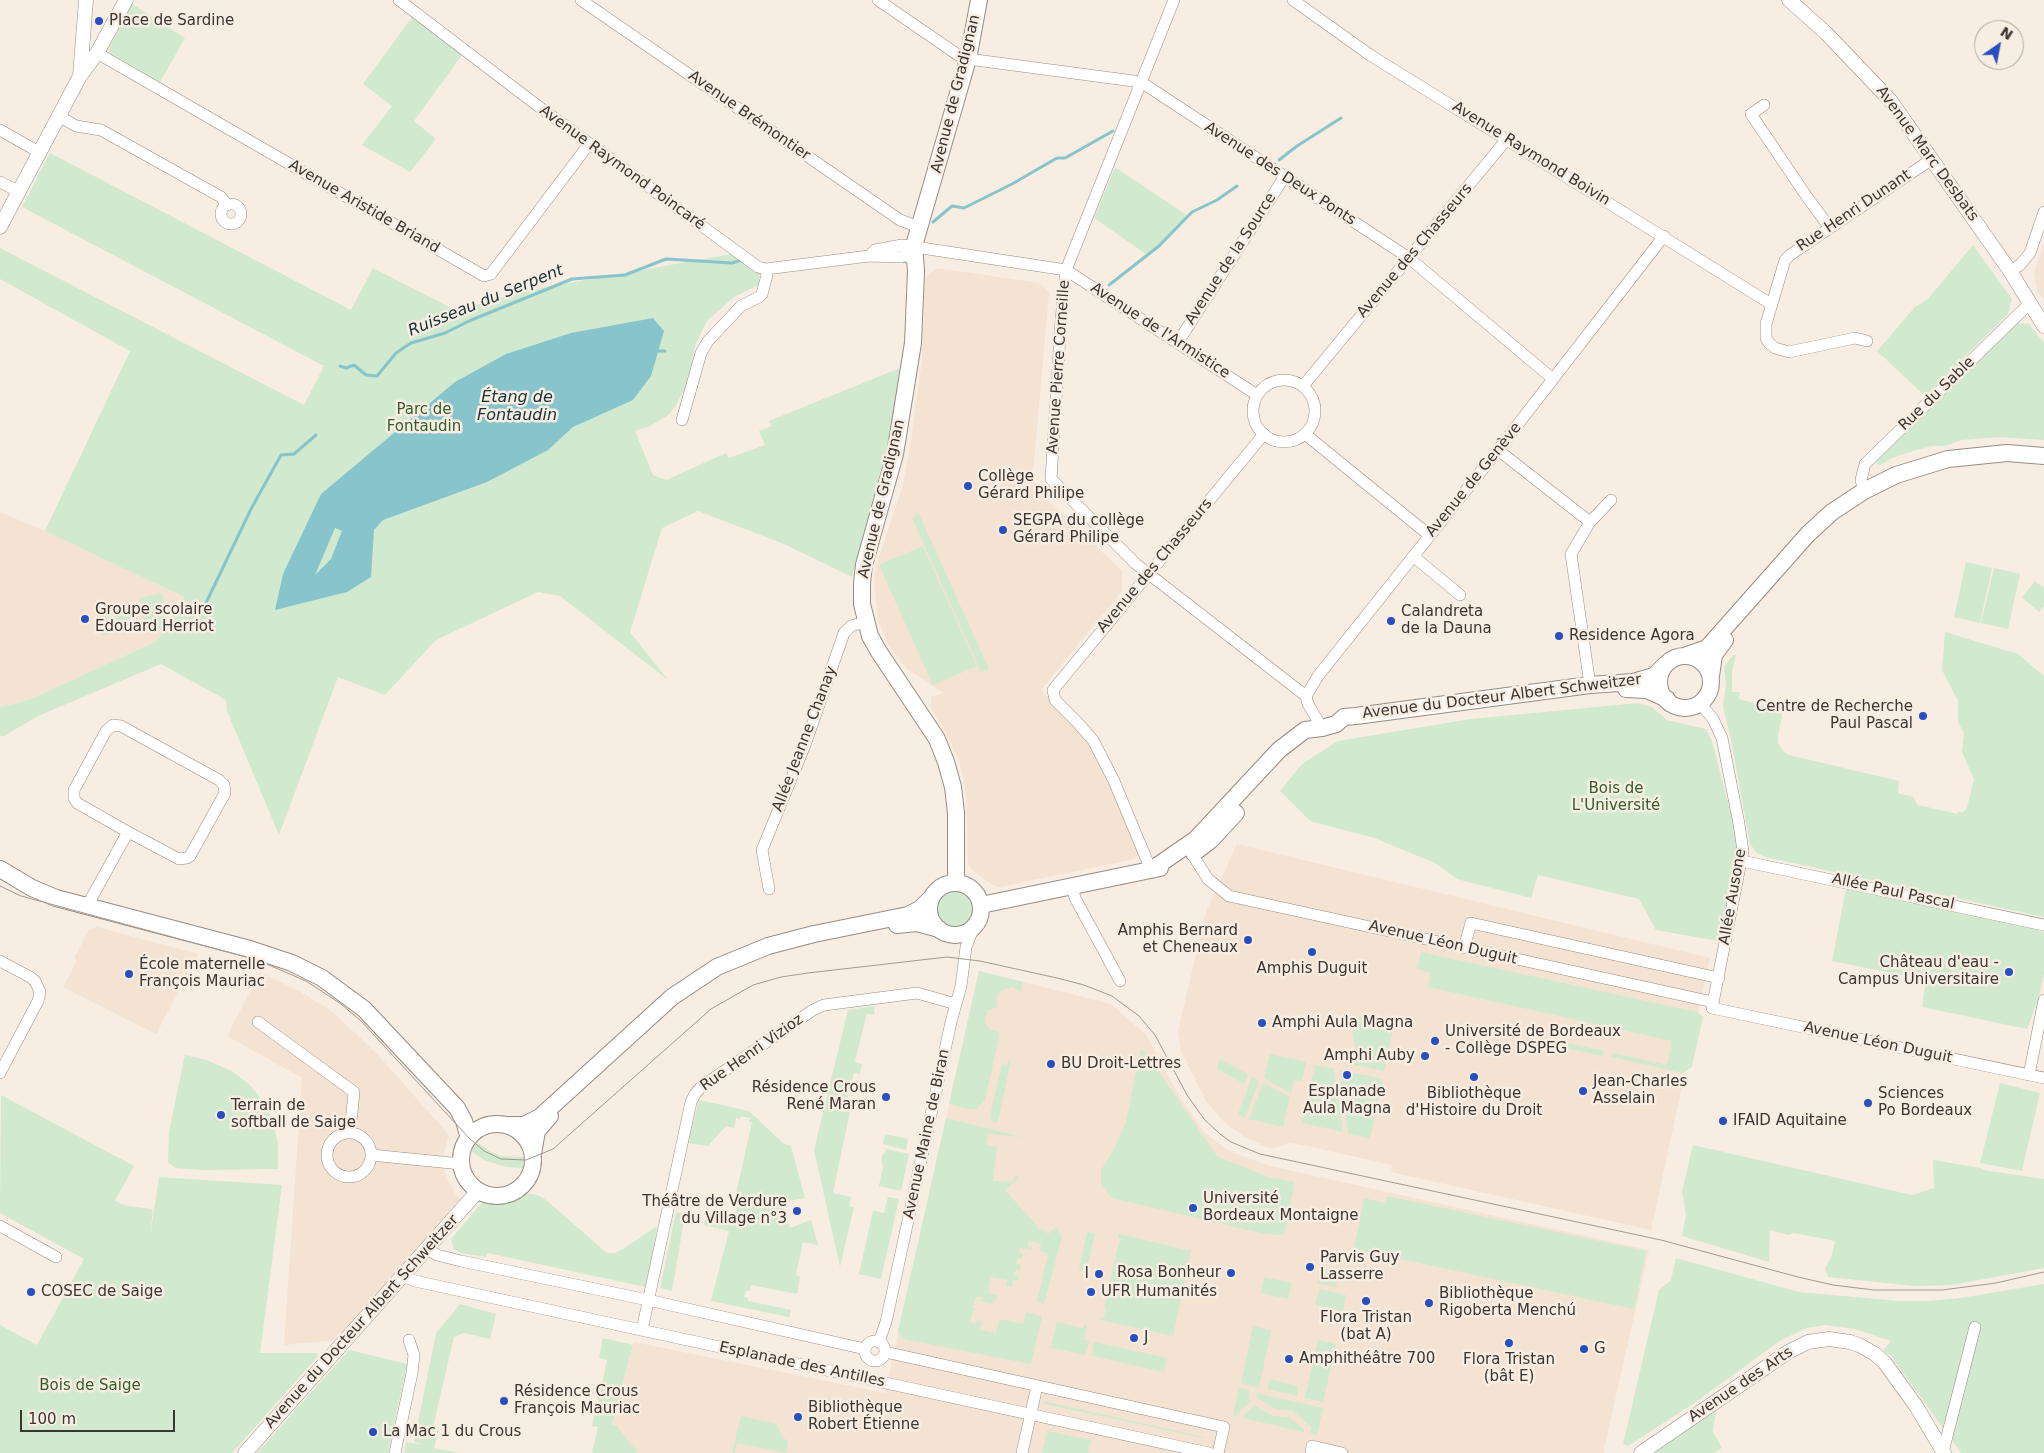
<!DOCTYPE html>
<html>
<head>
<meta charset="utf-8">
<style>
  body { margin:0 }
  #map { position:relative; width:2044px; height:1453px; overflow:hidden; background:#f8ede2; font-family:"DejaVu Sans",sans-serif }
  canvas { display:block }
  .north { position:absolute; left:1974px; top:20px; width:50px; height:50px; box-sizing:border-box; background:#f8ede2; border:1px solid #aca49c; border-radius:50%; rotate:33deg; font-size:14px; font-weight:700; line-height:20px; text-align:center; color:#3b3632 }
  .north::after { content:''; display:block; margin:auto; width:18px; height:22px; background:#284fbd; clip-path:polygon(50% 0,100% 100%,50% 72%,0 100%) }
  .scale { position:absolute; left:20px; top:1410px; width:155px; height:22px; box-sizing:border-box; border:2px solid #3b3632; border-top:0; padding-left:6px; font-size:15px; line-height:18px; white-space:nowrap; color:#3b3632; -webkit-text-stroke:4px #f8ede2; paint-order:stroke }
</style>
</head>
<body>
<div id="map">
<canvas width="2044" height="1453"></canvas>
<div class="north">N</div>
<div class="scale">100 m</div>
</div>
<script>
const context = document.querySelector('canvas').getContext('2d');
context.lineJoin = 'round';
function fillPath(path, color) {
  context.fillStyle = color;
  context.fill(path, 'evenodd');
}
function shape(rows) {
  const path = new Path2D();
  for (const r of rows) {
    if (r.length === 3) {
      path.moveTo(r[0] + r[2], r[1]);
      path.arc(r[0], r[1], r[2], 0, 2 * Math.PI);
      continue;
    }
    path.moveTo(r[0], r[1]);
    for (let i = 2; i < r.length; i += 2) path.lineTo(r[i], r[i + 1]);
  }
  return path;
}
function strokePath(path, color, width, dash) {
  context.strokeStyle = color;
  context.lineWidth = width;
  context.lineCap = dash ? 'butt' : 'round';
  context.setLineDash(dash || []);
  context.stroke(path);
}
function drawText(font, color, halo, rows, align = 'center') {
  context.font = font + ' "DejaVu Sans",sans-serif';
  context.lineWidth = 5;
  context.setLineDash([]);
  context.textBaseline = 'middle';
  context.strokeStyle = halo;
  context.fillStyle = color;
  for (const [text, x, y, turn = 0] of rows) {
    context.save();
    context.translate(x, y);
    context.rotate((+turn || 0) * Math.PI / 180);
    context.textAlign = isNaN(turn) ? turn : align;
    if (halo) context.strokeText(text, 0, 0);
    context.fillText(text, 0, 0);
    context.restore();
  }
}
fillPath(shape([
  [2044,242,2044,300,2037,291,2034,273],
  [937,268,1040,283,1049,293,1032,485,1122,571,1122,591,1041,690,1089,743,1110,785,1139,853,1135,859,999,887,993,885,972,870,968,864,966,791,959,760,946,733,931,708,931,697,943,693,907,669,888,644,878,620,874,584,876,566,902,488,909,454,922,359,925,277],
  [0,512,45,531,184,597,157,641,29,700,0,707],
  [1237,844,1710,958,1651,1230,1391,1172,1392,1165,1312,1147,1290,1143,1271,1149,1245,1137,1224,1122,1206,1101,1181,1051,1178,1031,1206,912],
  [97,927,198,954,156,1034,63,987,76,962,75,956,89,930],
  [979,971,1111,1004,1146,1035,1179,1096,1205,1133,1229,1151,1270,1166,1649,1250,1603,1453,605,1453,634,1342,885,1393],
  [260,972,301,992,333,1012,377,1054,449,1135,442,1161,446,1176,456,1195,465,1202,347,1339,284,1345,302,1078,227,1036]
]), '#f4e3d2');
fillPath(shape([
  [132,4,185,38,160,82,110,53,109,48],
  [412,17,462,55,414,121,436,139,410,172,362,145,392,106,363,84],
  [50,153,351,310,373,268,459,312,489,300,530,290,737,253,760,269,759,285,734,297,707,321,695,346,688,382,675,407,667,416,650,426,635,431,653,475,666,480,726,453,729,458,765,445,759,431,772,426,769,421,900,368,893,425,852,577,784,544,698,511,662,528,630,632,668,680,560,596,538,592,436,640,385,695,338,677,279,835,227,711,226,700,161,664,38,716,4,736,0,736,0,707,29,700,157,641,164,629,147,632,139,598,162,593,168,622,184,597,45,531,130,351,0,279,0,248,304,405,324,366,22,207],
  [1115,167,1188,216,1156,247,1146,254,1094,218],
  [1973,245,2012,299,2008,314,1925,396,1877,351,1915,307,1928,299],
  [2017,323,2029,324,2044,343,2044,440,2001,437,1961,440,1945,446,1932,446,1913,451,1892,458,1879,466,1876,462],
  [919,514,989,669,981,672,912,518],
  [923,546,977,666,933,685,879,565],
  [1966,562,1992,568,1980,623,1954,617],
  [1994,568,2020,574,2008,629,1981,623],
  [2035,581,2044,588,2044,606,2039,612,2022,597],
  [128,611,133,630,102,636,97,618],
  [1945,632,2018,654,2044,676,2044,917,1765,857,1757,853,1750,844,1731,740,1723,706,1726,684,1724,667,1733,655,1736,655,1732,672,1732,692,1740,692,1739,699,1768,707,1771,699,1778,701,1783,705,1783,710,1778,736,1778,743,1784,752,1789,755,1899,781,1898,793,1913,797,1918,805,1958,814,1958,812,1963,812,1967,808,1974,779,1962,752,1964,733,1958,722,1958,701,1942,670],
  [1638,703,1652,707,1667,720,1706,729,1712,741,1738,841,1737,862,1718,941,1656,930,1639,899,1538,875,1531,898,1457,879,1435,863,1374,838,1310,821,1280,791,1302,764,1338,741,1471,719],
  [1846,889,2036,929,2044,933,2044,974,2038,1000,2027,1029,1922,1007,1926,980,1832,961],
  [955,909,18],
  [1421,952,1697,1012,1703,1017,1692,1067,1682,1073,1612,1057,1613,1053,1667,1065,1672,1041,1428,987,1431,973,1417,969],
  [979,971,1023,982,1021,992,1012,987,1001,990,997,996,997,1007,988,1010,985,1021,987,1026,989,1029,1000,1033,985,1100,976,1109,969,1109,949,1104],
  [875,1006,874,1015,867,1013,855,1062,862,1064,860,1074,854,1073,845,1109,850,1111,833,1193,851,1197,849,1206,854,1207,840,1267,814,1150,848,1010],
  [1350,1015,1394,1025,1384,1071,1337,1061,1336,1053,1357,1057],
  [1549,1039,1604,1051,1603,1054,1602,1056,1548,1044],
  [1142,1050,1146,1053,1217,1156,1268,1177,1294,1182,1294,1187,1285,1232,1282,1235,1265,1234,1116,1199,1109,1196,1101,1182,1101,1170,1114,1149,1126,1122,1140,1052],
  [1270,1054,1306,1062,1302,1081,1294,1080,1291,1093,1264,1078],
  [185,1055,206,1060,232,1071,250,1085,267,1106,274,1125,278,1144,278,1169,203,1170,175,1168,168,1162,169,1131],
  [1219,1059,1248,1074,1244,1084,1217,1069],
  [1009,1060,1011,1060,998,1122,995,1123,991,1120,990,1116,1002,1064,1007,1065],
  [1315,1065,1334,1069,1343,1132,1302,1123],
  [1339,1070,1383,1079,1370,1138,1348,1134],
  [1252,1077,1259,1081,1245,1118,1238,1114],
  [1263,1083,1290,1097,1283,1127,1249,1119],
  [2000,1083,2040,1093,2022,1171,1980,1163],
  [1,1095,134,1166,115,1201,127,1206,153,1209,150,1237,159,1177,282,1185,260,1353,316,1353,319,1355,232,1453,0,1453,0,1325,37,1345,84,1259,0,1213],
  [699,1100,749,1111,784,1144,791,1146,805,1198,783,1202,790,1228,811,1220,818,1245,803,1242,796,1275,800,1277,797,1294,751,1285,750,1291,746,1291,744,1297,748,1298,748,1301,791,1310,789,1317,711,1301,729,1231,704,1225,705,1218,734,1223,739,1199,735,1198,752,1122,749,1121,750,1118,741,1116,740,1119,736,1118,734,1128,726,1126,708,1146,688,1143],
  [946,1118,1022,1137,988,1134,986,1145,997,1147,993,1181,1013,1182,1014,1176,1020,1177,1005,1190,1037,1226,1037,1229,1043,1229,1048,1234,1056,1227,1062,1237,1044,1304,1037,1302,1048,1253,1040,1251,1041,1244,1029,1241,1027,1246,1032,1247,1032,1250,1020,1248,1019,1253,1023,1255,1022,1259,1018,1258,1016,1264,1021,1265,1020,1270,1016,1269,1014,1275,1019,1276,1018,1281,1013,1280,1012,1287,1006,1286,1007,1280,991,1277,988,1292,998,1295,996,1300,993,1300,993,1304,984,1302,981,1301,982,1297,976,1297,973,1308,975,1308,975,1311,973,1311,970,1322,976,1324,977,1320,982,1321,980,1330,996,1333,999,1319,1023,1324,1026,1312,1042,1316,1031,1364,903,1339,898,1331],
  [885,1134,908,1139,906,1150,883,1144],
  [476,1142,490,1151,501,1156,524,1157,523,1168,506,1167,484,1160,471,1151],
  [1693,1145,1912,1195,1934,1188,1933,1160,1981,1168,1983,1170,2044,1179,2044,1268,1952,1285,1914,1286,1828,1277,1825,1268,1831,1258,1835,1241,1794,1233,1788,1235,1770,1230,1769,1262,1682,1236,1686,1215,1682,1191],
  [887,1149,909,1154,901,1191,879,1186,883,1167,881,1157],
  [526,1193,538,1195,546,1200,607,1253,614,1253,623,1249,657,1226,648,1282,645,1287,488,1253,486,1257,461,1253,454,1249,451,1239,482,1203,508,1201],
  [1387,1196,1646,1251,1634,1309,1354,1249,1364,1198,1385,1203],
  [888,1197,899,1199,881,1279,859,1274,873,1211,884,1213],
  [676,1212,685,1214,672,1291,660,1288],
  [1087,1231,1095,1234,1086,1272,1079,1271],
  [1119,1234,1191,1251,1173,1336,1100,1320,1100,1317,1104,1317,1106,1309,1104,1308,1118,1246,1121,1239,1118,1238],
  [1676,1258,1799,1292,1899,1301,1927,1301,1961,1298,2044,1284,2044,1453,1961,1453,1891,1356,1883,1350,1891,1341,1855,1329,1825,1325,1807,1328,1781,1340,1696,1402,1628,1446,1623,1444,1659,1290,1671,1280],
  [1329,1267,1340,1270,1336,1287,1317,1283],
  [1264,1277,1292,1283,1288,1299,1261,1293],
  [1319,1289,1346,1295,1343,1311,1315,1305],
  [460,1304,496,1314,490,1339,464,1333,454,1337,433,1427,439,1430,434,1448,460,1453,404,1453,406,1442,425,1445,414,1442,436,1333],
  [1057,1322,1083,1328,1084,1325,1087,1325,1084,1339,1089,1341,1086,1355,1051,1348],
  [1253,1326,1271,1330,1259,1388,1241,1383],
  [603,1338,633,1345,612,1425,616,1425,638,1453,592,1453,598,1427,592,1426,599,1396,592,1394,593,1388,601,1389,607,1360,599,1358],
  [1318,1340,1336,1344,1323,1402,1305,1398],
  [1094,1342,1167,1358,1164,1372,1092,1356],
  [349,1350,407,1364,388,1453,257,1453],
  [1270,1379,1298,1386,1297,1396,1267,1389],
  [1239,1388,1249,1390,1250,1402,1237,1414,1236,1417,1233,1416],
  [1256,1393,1323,1408,1317,1435,1310,1433,1311,1427,1293,1411,1276,1409,1257,1398],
  [1044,1401,1204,1437,1204,1438,1044,1404],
  [1255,1405,1273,1416,1289,1417,1304,1429,1304,1432,1243,1418,1244,1415],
  [1716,1410,1713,1432,1722,1448,1714,1453,1649,1453],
  [741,1416,777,1424,781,1435,788,1442,786,1453,737,1443,735,1453,732,1453],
  [1047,1431,1091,1440,1088,1453,1042,1453]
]), '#d1e9ce');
fillPath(shape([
  [653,318,664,331,651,376,633,400,573,427,548,450,487,482,383,520,374,530,371,577,347,592,275,610,283,574,321,494,455,382,506,354,571,333],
  [335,528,342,531,331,559,315,575]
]), '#88c4cb');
strokePath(shape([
  [1279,160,1297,146,1341,118],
  [933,222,952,206,964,208,1012,184,1057,158,1065,158,1113,131],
  [1109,285,1159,246,1192,212,1217,200,1237,186],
  [655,351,665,351],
  [340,366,346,368,354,365,366,375,377,376,396,353,411,343,445,333,469,321,572,279,625,275,666,259,732,263,742,260],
  [205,605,251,509,281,455,294,454,316,435]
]), '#88c4cb', 3);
const minor = shape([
  [399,0,534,103,758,267,766,269,869,256,902,257,913,247],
  [581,0,900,220,919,227],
  [878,0,958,55,968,59,1141,82,1409,258,1553,379],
  [1174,0,1066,270,1061,320,1051,479,1136,564,1306,696],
  [1293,0,1370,55,1771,304],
  [97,53,484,276,491,274,589,144],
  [1764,105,1751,114,1807,197,1830,228],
  [59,116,76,126,101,130,221,197,227,205],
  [0,130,39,152],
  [0,182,18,191],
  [231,214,10],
  [872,253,875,250,902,245,1066,270,1257,395],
  [2010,271,2020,265,2030,253,2044,212],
  [1867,341,1855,338,1789,352,1775,348,1769,343,1766,338,1766,324,1785,260,1790,255,1932,159],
  [1178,342,1285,176],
  [1284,411,31],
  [1303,386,1507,139],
  [682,420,701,353,708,341,741,306,759,297,762,294,767,275,766,269],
  [1305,434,1429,535],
  [1498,450,1590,522],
  [1864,491,1861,480,1865,464,2029,304],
  [1413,556,1460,595],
  [1590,685,1571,554,1590,522,1611,500],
  [1700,703,1713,719,1722,738,1739,824,1743,851,1712,1008,2044,1078],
  [113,725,121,726,219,780,224,785,225,793,190,856,187,858,179,859,128,832,77,803,74,798,74,790,106,731,113,725],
  [1322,728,1308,704,1306,696,1318,676,1498,450,1664,236],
  [1192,854,1208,879,1229,896,1713,1002],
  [1742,861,2044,925],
  [1151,870,1114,781,1093,740,1077,722,1055,700,1053,690,1264,434],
  [1072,886,1075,898,1120,981],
  [769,889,762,850,805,745,844,633,851,626,865,622],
  [87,906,128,832],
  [1464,948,1471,923,1719,978],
  [0,961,30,977,35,981,40,992,38,1001,0,1073],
  [258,1022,354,1092,350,1133],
  [2029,1075,2044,1000],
  [349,1155,22],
  [371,1155,461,1164],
  [0,1226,56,1257],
  [427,1249,437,1255,461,1261,648,1300,865,1349],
  [402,1276,415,1281,1209,1453],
  [642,1330,691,1102,695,1094,701,1087,813,1010,824,1005,917,993,956,1004],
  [875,1351,10],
  [879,1342,886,1322,951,1022,961,986,966,947,974,927],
  [885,1352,1224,1427,1218,1453],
  [1943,1452,1975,1327],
  [395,1453,412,1373,414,1355,409,1340],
  [1022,1453,1037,1386],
  [1311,1453,1312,1446,1342,1453]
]);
const tertiary = shape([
  [86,0,80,76,97,53,126,0],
  [1789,0,1826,33,1890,100,2010,271,2044,326],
  [0,227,80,76],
  [245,1453,478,1191],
  [1641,1453,1788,1352,1808,1342,1829,1339,1850,1342,1859,1345,1875,1354,1885,1363,1916,1406,1944,1453]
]);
const secondary = shape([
  [914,246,916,271,913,343,895,454,864,565,862,583,862,604,870,636,879,652,937,739,946,762,953,787,956,813,956,882],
  [911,256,968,59,979,0],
  [1684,656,1707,648,1808,534,1832,512,1864,491,1896,475,1948,459,2007,453,2044,456],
  [1685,682,26],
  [1711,676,1714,655,1725,640],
  [1626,689,1647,690,1667,699],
  [1194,853,1211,840,1236,813],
  [0,869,32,888,56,898,250,949,292,963,322,978,364,1009,457,1108,464,1121,469,1138],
  [1151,870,1196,839,1279,750,1305,730,1322,728,1336,724,1344,717,1356,716,1590,685,1633,682,1654,676,1666,664],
  [955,909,26],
  [981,905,1160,868],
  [897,925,917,923,939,929],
  [497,1160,36],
  [508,1125,524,1125,540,1117,672,997,717,967,768,946,814,934,908,915,920,909,931,898],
  [533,1154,537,1131,550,1116]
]);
strokePath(minor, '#968c82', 12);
strokePath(tertiary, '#968c82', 15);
strokePath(secondary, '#968c82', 18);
strokePath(minor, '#fff', 11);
strokePath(tertiary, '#fff', 14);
strokePath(secondary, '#fff', 16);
strokePath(shape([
  [0,886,21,896,257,960,306,981,341,1004,361,1021,469,1138,484,1151,501,1159,526,1160,553,1149,711,1009,753,985,781,977,808,973,947,957,980,961,1057,978,1084,985,1112,996,1139,1016,1155,1035,1187,1095,1204,1119,1220,1134,1231,1142,1260,1154,1661,1240,1798,1277,1833,1285,1874,1290,1942,1290,1996,1283,2044,1272]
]), '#a19991', 1);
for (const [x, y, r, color] of [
  [99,21,5,"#284fbd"],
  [968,486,5,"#284fbd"],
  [1003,530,5,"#284fbd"],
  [85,619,5,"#284fbd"],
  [1391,621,5,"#284fbd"],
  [1559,636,5,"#284fbd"],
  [1923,716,5,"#284fbd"],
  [1248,940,5,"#284fbd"],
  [1312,952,5,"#284fbd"],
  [2009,972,5,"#284fbd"],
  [129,974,5,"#284fbd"],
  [1262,1023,5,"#284fbd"],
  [1435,1041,5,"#284fbd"],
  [1425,1056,5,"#284fbd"],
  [1051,1064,5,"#284fbd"],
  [1347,1075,5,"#284fbd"],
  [1474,1077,5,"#284fbd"],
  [1583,1091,5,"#284fbd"],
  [886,1097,5,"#284fbd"],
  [1868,1103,5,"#284fbd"],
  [221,1115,5,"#284fbd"],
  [1723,1121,5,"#284fbd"],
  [1193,1208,5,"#284fbd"],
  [797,1211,5,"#284fbd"],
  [1310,1267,5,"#284fbd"],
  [1231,1273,5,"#284fbd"],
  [1099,1274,5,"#284fbd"],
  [31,1292,5,"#284fbd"],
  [1091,1292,5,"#284fbd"],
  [1366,1301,5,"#284fbd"],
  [1429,1303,5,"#284fbd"],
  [1134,1338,5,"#284fbd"],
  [1509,1343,5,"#284fbd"],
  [1584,1349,5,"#284fbd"],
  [1289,1359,5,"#284fbd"],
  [504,1401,5,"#284fbd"],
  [798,1417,5,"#284fbd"],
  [373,1432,5,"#284fbd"]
]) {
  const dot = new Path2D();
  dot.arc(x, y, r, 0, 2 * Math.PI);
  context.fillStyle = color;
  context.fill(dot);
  strokePath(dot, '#f8ede2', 2);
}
drawText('15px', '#3b3632', '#f8ede2', [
  ["Place de Sardine",109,21],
  ["Collège",978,477],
  ["Gérard Philipe",978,494],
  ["SEGPA du collège",1013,521],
  ["Gérard Philipe",1013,538],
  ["Groupe scolaire",95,610],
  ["Edouard Herriot",95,627],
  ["Calandreta",1401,612],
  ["de la Dauna",1401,629],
  ["Residence Agora",1569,636],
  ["Centre de Recherche",1913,707,"right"],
  ["Paul Pascal",1913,724,"right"],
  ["Amphis Bernard",1238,931,"right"],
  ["et Cheneaux",1238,948,"right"],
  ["Château d'eau -",1999,963,"right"],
  ["Campus Universitaire",1999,980,"right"],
  ["École maternelle",139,965],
  ["François Mauriac",139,982],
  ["Amphis Duguit",1312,969,"center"],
  ["Amphi Aula Magna",1272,1023],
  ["Université de Bordeaux",1445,1032],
  ["- Collège DSPEG",1445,1049],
  ["Amphi Auby",1415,1056,"right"],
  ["BU Droit-Lettres",1061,1064],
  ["Jean-Charles",1593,1082],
  ["Asselain",1593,1099],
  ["Résidence Crous",876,1088,"right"],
  ["René Maran",876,1105,"right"],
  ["Esplanade",1347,1092,"center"],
  ["Aula Magna",1347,1109,"center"],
  ["Bibliothèque",1474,1094,"center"],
  ["d'Histoire du Droit",1474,1111,"center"],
  ["Sciences",1878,1094],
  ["Po Bordeaux",1878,1111],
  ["Terrain de",231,1106],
  ["softball de Saige",231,1123],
  ["IFAID Aquitaine",1733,1121],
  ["Université",1203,1199],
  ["Bordeaux Montaigne",1203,1216],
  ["Théâtre de Verdure",787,1202,"right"],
  ["du Village n°3",787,1219,"right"],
  ["Parvis Guy",1320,1258],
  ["Lasserre",1320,1275],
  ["Rosa Bonheur",1221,1273,"right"],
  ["I",1089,1274,"right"],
  ["COSEC de Saige",41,1292],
  ["UFR Humanités",1101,1292],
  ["Bibliothèque",1439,1294],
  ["Rigoberta Menchú",1439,1311],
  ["Flora Tristan",1366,1318,"center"],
  ["(bat A)",1366,1335,"center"],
  ["J",1144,1338],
  ["G",1594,1349],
  ["Amphithéâtre 700",1299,1359],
  ["Flora Tristan",1509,1360,"center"],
  ["(bât E)",1509,1377,"center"],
  ["Résidence Crous",514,1392],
  ["François Mauriac",514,1409],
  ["Bibliothèque",808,1408],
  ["Robert Étienne",808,1425],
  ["La Mac 1 du Crous",383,1432]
], 'left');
drawText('15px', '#3b3632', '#f8ede2', [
  ["Avenue de Gradignan",956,94,-76],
  ["Avenue Brémontier",749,116,35],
  ["Avenue Raymond Boivin",1531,154,32],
  ["Avenue Marc Desbats",1927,154,54],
  ["Avenue Raymond Poincaré",622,168,36],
  ["Avenue des Deux Ponts",1280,174,33],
  ["Avenue Aristide Briand",364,207,30],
  ["Rue Henri Dunant",1854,211,-34],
  ["Avenue des Chasseurs",1415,251,-50],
  ["Avenue de la Source",1231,259,-57],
  ["Avenue de l'Armistice",1160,331,33],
  ["Avenue Pierre Corneille",1059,367,-86],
  ["Rue du Sable",1937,394,-44],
  ["Avenue de Genève",1474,480,-51],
  ["Avenue de Gradignan",882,499,-77],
  ["Avenue des Chasseurs",1155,566,-50],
  ["Avenue du Docteur Albert Schweitzer",1502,697,-7],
  ["Allée Jeanne Chanay",805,739,-69],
  ["Allée Paul Pascal",1893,892,12],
  ["Allée Ausone",1733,897,-80],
  ["Avenue Léon Duguit",1443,943,13],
  ["Avenue Léon Duguit",1878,1043,12],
  ["Rue Henri Vizioz",752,1053,-35],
  ["Avenue Maine de Biran",927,1134,-78],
  ["Avenue du Docteur Albert Schweitzer",362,1322,-48],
  ["Esplanade des Antilles",802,1365,12],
  ["Avenue des Arts",1741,1385,-34]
]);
drawText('15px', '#315e2c', '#f8ede2', [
  ["Parc de",424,410],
  ["Fontaudin",424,427],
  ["Bois de",1616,789],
  ["L'Université",1616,806],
  ["Bois de Saige",90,1386]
]);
drawText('italic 16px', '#153438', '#f8ede2', [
  ["Ruisseau du Serpent",486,301,-22],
  ["Étang de",517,398],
  ["Fontaudin",517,416]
]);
</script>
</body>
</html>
